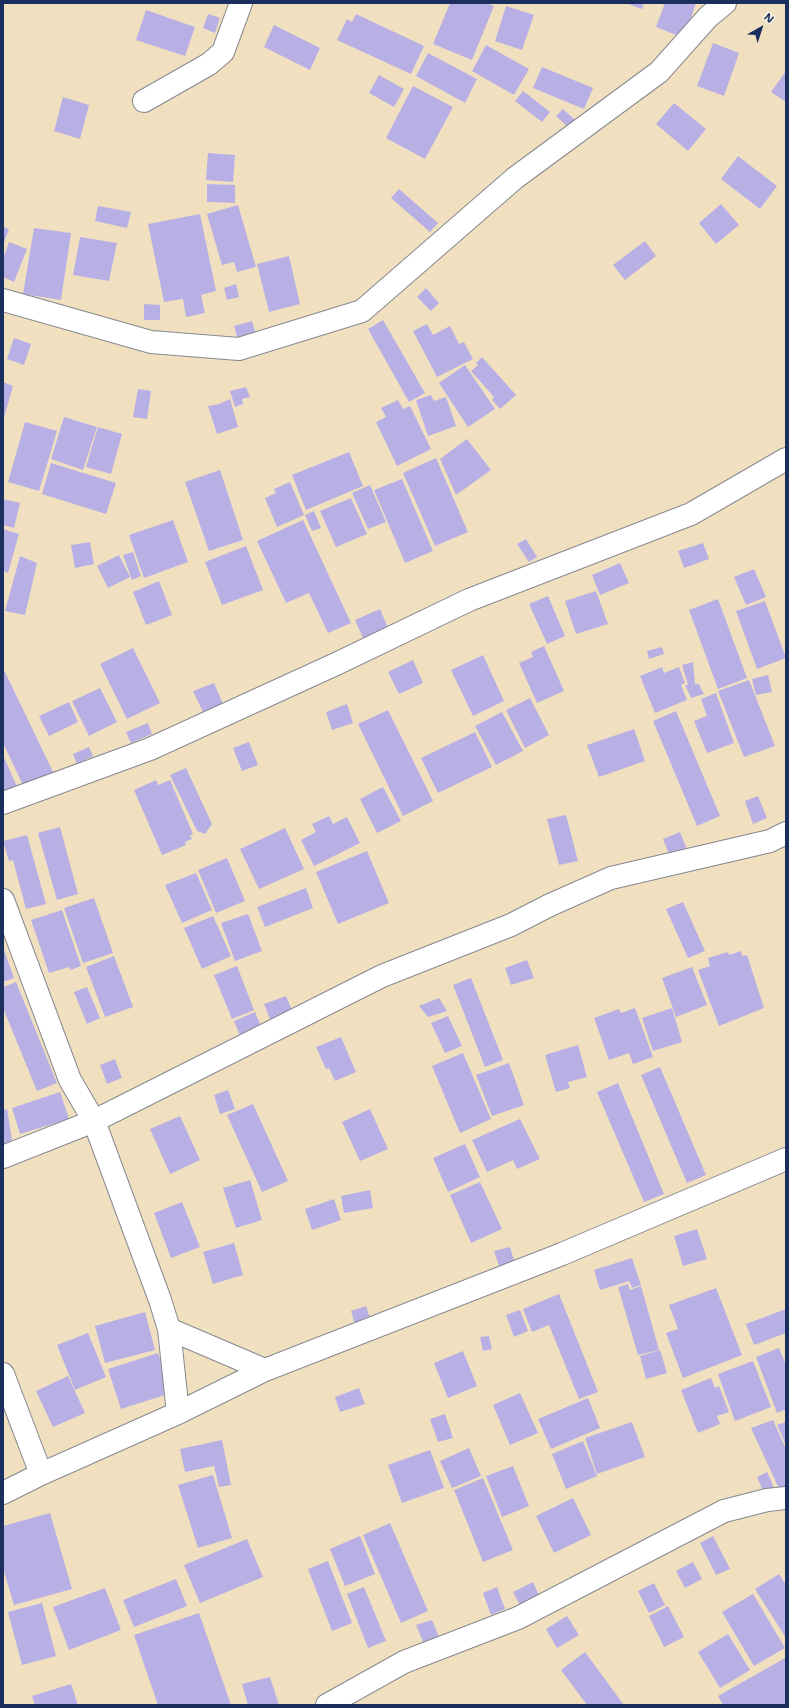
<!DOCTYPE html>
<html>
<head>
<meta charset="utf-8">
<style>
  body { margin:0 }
  #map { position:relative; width:789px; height:1708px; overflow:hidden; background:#f1e0c0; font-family:"Shantell Sans",sans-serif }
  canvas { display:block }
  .frame { position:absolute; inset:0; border:4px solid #1b2f5e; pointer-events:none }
  .north { position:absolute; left:741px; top:8px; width:40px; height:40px; -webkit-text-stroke:3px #fcf5e5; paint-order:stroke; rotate:39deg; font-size:11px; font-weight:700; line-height:16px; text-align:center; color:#1b2f5e }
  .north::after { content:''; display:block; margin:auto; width:14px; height:18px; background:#1b2f5e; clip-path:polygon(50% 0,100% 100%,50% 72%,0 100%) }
</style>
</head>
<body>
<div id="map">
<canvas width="789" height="1708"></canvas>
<div class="frame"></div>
<div class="north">N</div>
</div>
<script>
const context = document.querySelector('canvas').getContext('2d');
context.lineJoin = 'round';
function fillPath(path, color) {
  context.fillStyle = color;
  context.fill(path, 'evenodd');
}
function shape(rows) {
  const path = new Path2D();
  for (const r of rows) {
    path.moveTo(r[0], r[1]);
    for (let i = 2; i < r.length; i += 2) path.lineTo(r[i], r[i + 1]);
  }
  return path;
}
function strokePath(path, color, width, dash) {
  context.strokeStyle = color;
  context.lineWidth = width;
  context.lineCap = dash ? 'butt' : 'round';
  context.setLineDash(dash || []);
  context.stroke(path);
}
fillPath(shape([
  [450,3,486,3,494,6,472,60,433,44],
  [625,3,644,3,642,9],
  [665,3,696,3,684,38,656,27],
  [506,6,534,15,522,50,495,41],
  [146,10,195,27,185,56,136,40],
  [208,14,220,18,215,33,203,28],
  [356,14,424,46,411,74,337,40,347,19,352,22],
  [274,25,320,48,310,70,264,47],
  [713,43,739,53,724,96,697,86],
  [486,45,529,69,514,95,472,71],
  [428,53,477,79,465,103,416,76],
  [542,67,593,88,584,109,533,88],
  [786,71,786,102,771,92],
  [379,75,404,89,394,107,369,93],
  [413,86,453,107,425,159,386,138],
  [523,91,550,112,542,122,515,101],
  [63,97,89,105,80,139,54,131],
  [674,103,706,129,688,151,656,124],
  [563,109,575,120,569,128,556,116],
  [208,153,235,155,233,182,206,180],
  [738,156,777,186,760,209,721,179],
  [207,184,235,185,235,203,207,202],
  [399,189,438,223,430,232,391,198],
  [721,204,739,225,716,244,699,223],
  [238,205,256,267,237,272,234,262,222,265,207,214],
  [98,206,131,212,127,228,95,221],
  [200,214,216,291,201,295,205,313,186,317,183,299,164,302,148,224],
  [3,227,9,229,3,245],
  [34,228,71,233,61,300,23,294],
  [80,237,117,243,109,281,73,275],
  [645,241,656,256,625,280,613,265],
  [9,242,27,249,14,282,3,277,3,259],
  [289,256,300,304,269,312,257,264],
  [236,284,239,297,227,300,224,288],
  [426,288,439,303,431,311,417,297],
  [144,304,160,305,160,320,144,320],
  [383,320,425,393,409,402,368,329],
  [252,321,258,341,240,347,234,326],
  [427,324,433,335,450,326,459,344,464,342,473,359,437,377,413,331],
  [14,338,31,344,24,365,7,359],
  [482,357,516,395,500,409,492,400,494,397,471,371,478,365,476,363],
  [465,365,495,409,468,427,439,383],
  [3,382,13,386,3,421],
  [246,387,250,397,242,399,243,404,235,407,230,391],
  [138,389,151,391,147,419,133,417],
  [431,395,434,401,446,397,456,426,428,436,416,400],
  [230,399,238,427,217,434,208,406,219,404],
  [398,400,403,409,410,406,431,449,397,466,376,422,386,417,381,408],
  [64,417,97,427,83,470,51,459],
  [25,422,57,431,39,491,8,482],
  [98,427,122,434,111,474,86,467],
  [467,439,491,470,456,495,440,459],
  [349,452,363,486,306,510,292,475],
  [436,458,468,532,435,546,403,473],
  [51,463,116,483,106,514,42,494],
  [220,470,243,540,209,551,185,482],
  [402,479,433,551,405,563,374,490],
  [290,482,304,515,277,527,265,498,276,493,274,489],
  [370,485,386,522,368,529,352,493],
  [351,498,367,534,336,547,320,511],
  [3,499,20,503,14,528,3,525],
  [314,511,321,528,312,531,305,515],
  [173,520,188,562,144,578,129,535],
  [303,520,351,623,328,633,309,593,286,603,257,541],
  [3,529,19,534,8,573,3,571],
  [526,539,537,557,529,562,517,544],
  [90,542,94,564,75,568,71,545],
  [703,543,709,559,684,568,678,551],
  [246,546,263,590,222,605,205,562],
  [133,552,141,576,132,580,123,555],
  [119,555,130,577,108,588,97,566],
  [20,556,37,563,25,615,5,611],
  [620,563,629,583,600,595,592,575],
  [754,569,766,597,746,605,734,577],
  [159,581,172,615,146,625,133,592],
  [596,591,608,624,576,634,565,601],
  [548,596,565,636,547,644,529,604],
  [718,599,747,678,718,689,689,610],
  [765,601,786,658,757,669,736,611],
  [380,609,388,628,363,638,355,620],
  [544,646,564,691,537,703,519,663,533,657,531,652],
  [662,647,664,654,649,659,647,651],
  [133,648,160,703,127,719,100,664],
  [483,655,504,701,473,716,451,670],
  [413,660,423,683,399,694,388,672],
  [693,662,695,684,699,684,704,694,691,698,685,685,688,685,682,665],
  [662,667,664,673,679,667,685,683,681,685,687,700,655,713,640,676],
  [3,672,5,672,53,772,23,785,3,743],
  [768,675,772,692,756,695,752,679],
  [749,680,775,746,744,757,718,691],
  [214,683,223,704,203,712,193,691],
  [100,688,117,722,89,736,72,701],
  [716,693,734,743,707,753,694,721,707,716,701,699],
  [530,698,549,735,525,748,506,710],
  [69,702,78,722,49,736,39,716],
  [347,704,353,723,332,730,326,712],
  [388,710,433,801,403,816,358,724],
  [676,711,720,816,697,826,653,721],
  [502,712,523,751,496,765,475,726],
  [148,723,152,734,131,743,126,732],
  [634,729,645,761,599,777,587,745],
  [475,732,492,767,438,793,421,758],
  [249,742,258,765,242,771,233,748],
  [89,747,93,756,77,764,73,754],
  [3,755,21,796,3,804],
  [186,768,212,824,205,834,197,831,170,775],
  [156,780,158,785,170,780,193,834,190,835,192,839,185,842,186,845,162,855,134,790],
  [383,787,401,821,377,833,360,799],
  [758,796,767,818,753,824,745,801],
  [566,815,578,861,559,865,547,819],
  [329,816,333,824,347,817,360,843,314,866,301,840,316,832,312,824],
  [60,827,78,894,57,900,38,833],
  [285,828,304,869,259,889,240,849],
  [680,832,688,852,671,859,663,839],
  [27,835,46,904,26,909,13,860,9,861,3,841],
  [367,851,389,903,338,924,316,872],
  [227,858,245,901,216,913,198,870],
  [196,873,212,910,182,923,165,885],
  [306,888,313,908,265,927,257,907],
  [94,898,113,953,83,963,64,908],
  [683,902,705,951,688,958,666,909],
  [62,910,81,966,71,970,69,967,49,973,31,920],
  [248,914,262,951,235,961,221,923],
  [213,916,231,956,202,969,184,928],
  [3,947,14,978,3,982],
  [741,951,742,956,747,955,764,1008,719,1026,698,970,710,966,708,958,728,952,729,955],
  [114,956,133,1007,105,1017,86,967],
  [527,960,534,978,511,985,505,968],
  [237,966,254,1010,232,1019,214,975],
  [692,967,707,1005,676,1017,662,978],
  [471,978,503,1060,485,1067,453,985],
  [16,982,57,1083,37,1091,3,1008,3,987],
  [87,987,100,1018,87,1024,74,992],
  [286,996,294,1015,272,1024,264,1004],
  [439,998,447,1011,428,1017,419,1006],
  [635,1008,653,1057,633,1064,629,1053,609,1060,594,1018,619,1009,621,1013],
  [672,1008,682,1042,653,1051,642,1018],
  [255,1012,262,1029,241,1038,234,1021],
  [448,1016,462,1046,445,1053,431,1023],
  [341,1037,356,1072,335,1081,329,1068,326,1069,316,1047],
  [578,1045,587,1077,568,1082,570,1088,556,1092,545,1055],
  [463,1053,491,1119,460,1133,432,1066],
  [115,1059,122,1078,107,1084,100,1065],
  [509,1063,524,1105,492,1116,476,1075],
  [660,1067,706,1175,687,1183,641,1075],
  [618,1083,664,1194,644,1202,597,1092],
  [228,1090,235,1109,220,1114,214,1095],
  [60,1092,69,1119,20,1134,12,1108],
  [253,1104,288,1181,262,1192,227,1115],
  [7,1109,13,1147,3,1148,3,1110],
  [370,1109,388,1149,360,1161,342,1122],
  [180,1116,200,1160,170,1174,150,1129],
  [520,1119,540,1159,517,1169,513,1160,487,1172,472,1140],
  [465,1144,480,1177,448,1192,433,1158],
  [250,1180,262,1220,236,1228,223,1188],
  [480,1182,502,1229,471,1243,450,1195],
  [370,1190,373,1208,344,1213,341,1196],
  [334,1199,341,1220,312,1230,305,1209],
  [182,1202,200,1247,171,1258,154,1213],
  [697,1229,707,1259,683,1266,674,1236],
  [234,1243,243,1275,213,1284,203,1252],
  [510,1247,517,1270,502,1275,494,1251],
  [632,1258,641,1285,632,1288,629,1281,600,1290,594,1270],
  [628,1284,630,1290,641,1286,659,1350,638,1355,618,1287],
  [716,1288,742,1355,683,1378,666,1333,678,1329,669,1305],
  [559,1294,598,1392,579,1399,549,1325,532,1332,523,1309],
  [366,1306,372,1324,356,1328,351,1311],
  [786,1309,786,1333,754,1345,746,1324],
  [520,1310,528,1331,514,1337,506,1315],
  [145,1312,155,1350,105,1363,95,1326],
  [88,1333,106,1377,75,1390,57,1345],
  [489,1336,492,1349,483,1351,480,1337],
  [779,1348,786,1365,786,1409,777,1413,756,1357],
  [660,1350,667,1373,646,1379,640,1356],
  [463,1351,477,1386,448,1398,434,1363],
  [158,1353,171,1393,121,1409,108,1369],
  [753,1361,771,1407,735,1421,718,1374],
  [68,1376,85,1413,53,1427,36,1391],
  [711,1378,715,1388,719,1386,729,1412,717,1416,720,1424,698,1433,681,1390],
  [359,1388,365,1404,340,1412,335,1397],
  [520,1393,538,1433,510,1445,493,1405],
  [588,1398,600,1428,551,1449,538,1419],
  [445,1414,453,1438,438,1442,430,1419],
  [773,1420,786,1449,786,1490,781,1493,751,1428],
  [632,1422,645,1457,597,1474,585,1438],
  [786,1422,786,1445,777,1425],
  [222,1440,231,1485,219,1487,214,1466,185,1472,180,1449],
  [583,1441,597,1476,566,1489,552,1454],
  [469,1448,481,1476,452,1488,440,1461],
  [430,1450,444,1488,402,1503,388,1465],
  [513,1466,529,1506,502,1517,486,1476],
  [767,1472,776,1492,766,1497,757,1477],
  [213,1475,232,1538,198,1548,178,1485],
  [483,1478,513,1550,483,1562,454,1490],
  [573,1498,591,1535,554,1553,536,1516],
  [50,1513,72,1589,14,1605,3,1568,3,1526],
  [390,1523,428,1611,401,1623,363,1535],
  [360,1536,375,1574,345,1586,330,1549],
  [713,1536,730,1569,716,1575,700,1543],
  [247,1539,263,1577,200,1603,184,1565],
  [328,1561,352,1623,332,1631,308,1569],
  [693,1562,702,1579,685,1588,676,1571],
  [779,1574,786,1585,786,1638,755,1589],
  [176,1579,187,1606,134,1627,123,1600],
  [533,1582,541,1600,522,1609,513,1592],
  [654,1583,665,1605,649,1613,638,1591],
  [364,1587,386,1641,368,1648,347,1594],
  [497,1587,505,1609,491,1615,483,1593],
  [105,1588,121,1630,69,1650,53,1607],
  [753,1594,785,1648,754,1666,722,1612],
  [42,1603,56,1656,22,1665,8,1612],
  [668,1606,684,1637,664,1647,649,1616],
  [199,1613,231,1705,158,1705,134,1635],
  [567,1616,579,1635,557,1648,546,1629],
  [432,1620,441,1642,426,1649,416,1625],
  [728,1634,750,1670,720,1688,698,1652],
  [585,1652,624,1705,587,1705,561,1670],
  [785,1658,786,1705,723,1705,718,1696],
  [270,1677,279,1705,248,1705,242,1684],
  [71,1684,78,1705,35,1705,32,1696]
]), '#b8b0e5');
const minor = shape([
  [144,101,209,64,223,52,241,3],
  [3,300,151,342,239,349,362,311,515,178,659,72,708,17,725,3],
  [3,803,150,749,336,664,469,600,691,514,786,459],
  [3,900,70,1080,94,1121,160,1300,169,1329,178,1413],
  [3,1157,94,1121,382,976,511,925,550,905,611,878,770,841,786,833],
  [169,1329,265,1370],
  [3,1374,41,1474],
  [3,1493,41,1474,178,1413,265,1370,562,1254,786,1159],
  [327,1705,404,1662,518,1618,724,1511,767,1500,786,1498]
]);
strokePath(minor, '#86888f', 24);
strokePath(minor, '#fff', 22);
</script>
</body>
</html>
